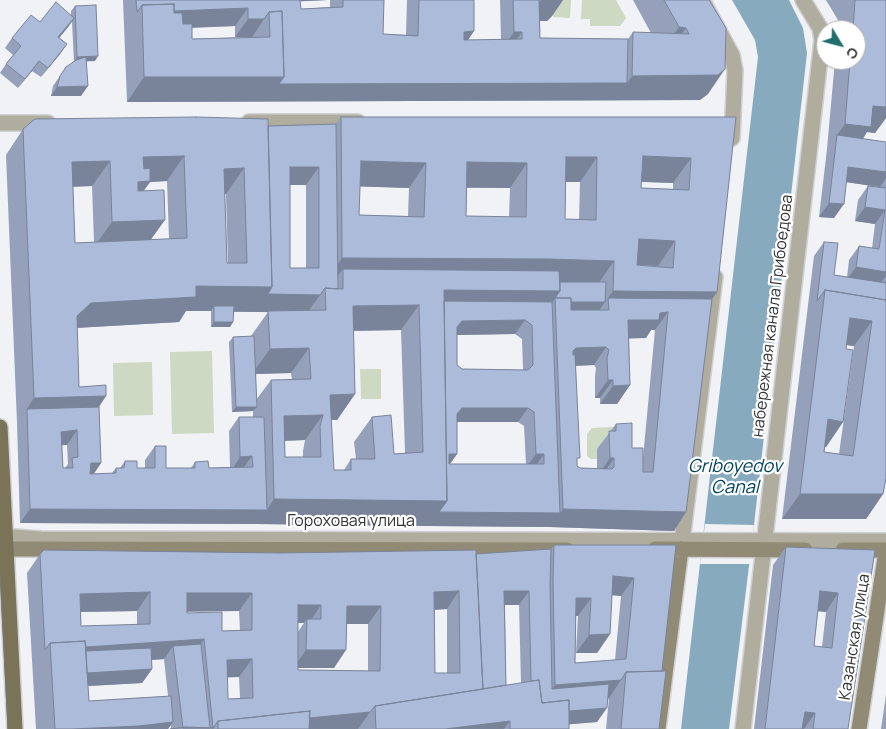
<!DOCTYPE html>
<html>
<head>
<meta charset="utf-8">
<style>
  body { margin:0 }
  #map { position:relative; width:886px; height:729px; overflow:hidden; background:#f1f2f6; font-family:Manrope,sans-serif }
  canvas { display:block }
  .north { position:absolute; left:816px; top:20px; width:50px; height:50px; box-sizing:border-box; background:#fff; border:1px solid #adaeae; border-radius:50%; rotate:127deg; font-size:14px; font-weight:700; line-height:20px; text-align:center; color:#333435 }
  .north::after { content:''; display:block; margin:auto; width:18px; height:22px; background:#216d6c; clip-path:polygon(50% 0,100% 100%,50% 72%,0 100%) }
</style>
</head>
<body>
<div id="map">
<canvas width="886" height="729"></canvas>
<div class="north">С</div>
</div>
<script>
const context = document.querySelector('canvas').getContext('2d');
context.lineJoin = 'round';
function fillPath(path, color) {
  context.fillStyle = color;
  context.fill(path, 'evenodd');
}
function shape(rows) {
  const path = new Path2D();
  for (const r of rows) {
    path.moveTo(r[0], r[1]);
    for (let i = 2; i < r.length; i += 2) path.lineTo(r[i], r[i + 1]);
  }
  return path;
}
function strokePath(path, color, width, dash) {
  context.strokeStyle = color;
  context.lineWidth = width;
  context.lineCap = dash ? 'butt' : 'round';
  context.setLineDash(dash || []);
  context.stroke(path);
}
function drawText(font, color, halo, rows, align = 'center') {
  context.font = font + ' Manrope,sans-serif';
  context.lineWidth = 4.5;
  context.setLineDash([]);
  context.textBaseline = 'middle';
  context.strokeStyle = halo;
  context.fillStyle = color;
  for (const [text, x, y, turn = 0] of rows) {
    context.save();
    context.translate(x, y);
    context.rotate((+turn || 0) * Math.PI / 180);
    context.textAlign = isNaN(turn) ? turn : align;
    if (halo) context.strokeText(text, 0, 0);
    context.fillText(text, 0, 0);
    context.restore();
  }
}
fillPath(shape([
  [553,0,571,0,570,18,553,17],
  [582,0,616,0,626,18,620,26,590,26,590,19,581,19],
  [212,351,214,433,172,434,170,352],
  [152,362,153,415,114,416,113,363],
  [360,369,381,369,381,399,361,399],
  [631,426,597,450,597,459,591,459,587,456,587,434,592,428]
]), '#cdd9c2');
fillPath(shape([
  [732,0,789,0,803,28,807,53,754,525,729,729,681,729,758,57,755,40]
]), '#88aabe');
fillPath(shape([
  [705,524,754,525,750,564,700,564]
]), '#f1f2f6');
const street = shape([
  [702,0,732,55,735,71,732,138],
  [249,122,358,122],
  [0,123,48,123],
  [0,536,41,539,886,541],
  [681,549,715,277],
  [743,729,822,40,820,28,803,0]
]);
const secondary = shape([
  [0,549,567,550],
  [655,549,805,550],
  [843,550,886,550],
  [658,729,681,549],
  [859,729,886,551]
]);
const primary = shape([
  [0,427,15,729]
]);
strokePath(street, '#cfd0d3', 18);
strokePath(secondary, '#cfd0d3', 18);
strokePath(primary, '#cfd0d3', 18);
strokePath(street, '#b1ad9e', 15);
strokePath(secondary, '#918b75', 15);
strokePath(primary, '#7a7358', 15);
strokePath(shape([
  [0,573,8,729]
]), '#77787a', 1);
fillPath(shape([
  [123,0,328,0,300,1,301,9,330,7,330,0,384,0,383,34,406,35,407,0,474,0,474,31,468,40,501,40,500,0,563,0,552,16,547,21,540,21,540,38,628,39,633,32,651,33,633,0,709,0,708,94,700,100,127,102],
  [235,26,235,37,252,37,251,37,192,39,192,28],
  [826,0,886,0,886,118,875,133,867,132,863,139,886,142,886,478,883,494,866,519,782,519,814,256,824,242,834,275,847,277,849,260,859,246,872,248,875,224,855,221,858,200,868,186,880,187,846,182,834,218,819,217,827,149,835,60,856,60,856,30,837,30,838,20],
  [846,345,854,346,839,454,824,452,825,447,826,447,843,422],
  [75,6,95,61,87,61,81,96,51,96,53,86,66,67,74,62,72,22,59,38,67,44,60,54,41,77,32,71,18,88,0,73,6,64,13,55,5,48,12,38,71,15,71,11],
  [341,117,736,117,717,292,712,299,686,512,674,531,550,527,429,526,257,524,20,523,17,423,6,155,23,129,268,126,336,124],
  [167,181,169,239,151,240,143,191,150,182],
  [566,182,580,182,579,220,565,219],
  [641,182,673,183,673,189,641,188],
  [290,185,306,185,306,268,290,268],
  [92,186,94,242,75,243,73,187],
  [360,186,409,188,408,216,359,215],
  [467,188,510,188,509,217,466,216],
  [225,194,226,194,228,263,227,263],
  [637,265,658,266,658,267],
  [186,311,211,311,211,327,230,327,233,322,234,312,268,312,251,336,233,337,229,342,232,412,253,411,253,417,239,417,229,431,230,467,209,468,195,462,191,468,166,468,155,446,145,460,145,468,137,468,125,461,120,468,116,468,112,473,94,474,101,463,99,407,106,396,79,387,77,328,179,322],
  [401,330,405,453,394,454,372,417,354,442,356,459,351,459,344,470,334,470,331,420,337,420,355,394,353,331],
  [651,330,655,330,643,458,632,448,616,424,597,449,597,469,580,468,577,466,576,366,594,365,596,368,595,376,595,398,600,398,600,404,617,404,630,385,629,338,646,338],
  [515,334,522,339,523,370,462,369,457,365,457,335],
  [291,373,292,380,271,380,256,400,256,374],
  [457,422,518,422,524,426,526,464,450,464,457,454],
  [305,440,303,451,303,457,285,457,285,441],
  [62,445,67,445,68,464,65,468,63,468],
  [554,545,676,545,662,671,659,729,606,729,609,698,597,722,569,724,569,729,170,729,171,729,171,725,168,729,36,729,27,573,40,554,280,553,476,554,551,549],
  [612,595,621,596,615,660,575,663,576,616,578,616,576,653,597,653,610,634],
  [505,605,519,605,521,683,506,685],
  [447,609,447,673,435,673,435,610],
  [137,611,137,625,81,626,81,612],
  [187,611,239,611,240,630,222,631,187,613],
  [298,623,304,623,298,632],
  [347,624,368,624,368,671,298,670,298,668,334,668],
  [164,659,168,696,89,701,88,686,142,683,152,669,151,660],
  [227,677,239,677,240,698,228,699],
  [786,547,875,550,848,729,754,729,773,565],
  [818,611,826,612,822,647,814,646],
  [886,695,886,729,881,729]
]), '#95a1bb');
fillPath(shape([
  [288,0,328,0,287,2],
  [541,0,563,0,552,16,547,21,526,21],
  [248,8,235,26,143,29,142,12],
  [74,18,68,27,52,47,58,37],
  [248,19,264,19,252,37,235,37],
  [679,27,686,28,668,53,661,52],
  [474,31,461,50,464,32],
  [514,32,522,32,509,50,501,50],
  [67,44,60,54,41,77,48,68],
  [98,56,95,61,74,62,77,57],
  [39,61,32,71,18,88],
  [725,69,708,94,700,100,127,102,144,77,284,77,627,83,632,76],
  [88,86,81,96,51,96,57,87],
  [873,106,886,107,886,118,875,133,867,132,853,153,837,135,845,124],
  [184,156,167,181,150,182,133,206,143,157],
  [643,156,691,158,673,183,625,181],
  [566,157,597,157,580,182,549,182],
  [110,161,92,186,54,187,72,162],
  [361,161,426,163,409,188,343,186],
  [467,162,527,163,510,188,450,187],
  [290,167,319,167,306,185,277,185],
  [848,167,886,172,886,178,880,187,838,181],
  [244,168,226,194,206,194,224,169],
  [829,203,844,204,834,218,819,217],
  [865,207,885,210,875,224,855,221],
  [165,220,147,245,94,247,112,222],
  [639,239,675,241,658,266,622,264],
  [342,258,549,259,614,261,596,287,343,269,333,283,325,283],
  [856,267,886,272,886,276,878,286,846,281],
  [196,286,272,287,320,295,307,313,214,311,214,306,211,311,186,311,179,322,74,328,77,316,91,303],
  [444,290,560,291,543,316,436,301],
  [613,291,717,292,700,317,668,312,655,330,651,330,646,338,616,339,609,310,608,298],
  [556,302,605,302,595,316,556,316],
  [823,302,872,321,854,346,832,343],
  [419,305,401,330,335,331,353,306],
  [525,320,515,334,452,335,462,321],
  [214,322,233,322,230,327,211,327],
  [606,347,594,365,563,366,576,348],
  [309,348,291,373,252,374,270,349],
  [608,380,613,380,600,398,595,398],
  [630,385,617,404,600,404,613,386],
  [355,394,337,420,322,420,323,415,305,440,273,441,284,416,330,395],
  [106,396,89,421,27,409,34,398],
  [236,407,257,407,253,411,232,412],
  [462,408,528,408,518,422,452,422,457,414],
  [828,419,843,422,826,447,811,445],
  [77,430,67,445,51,446,61,432],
  [449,454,457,454,447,468],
  [536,454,544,454,534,468,526,468],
  [252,456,242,470,231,471,240,457],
  [610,458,614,458,602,476,597,476],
  [91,463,101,463,91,477,81,477],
  [800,494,883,494,866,519,782,519],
  [274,499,447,501,429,526,257,524,20,523,30,509,267,510],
  [563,509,686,512,674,531,550,527,429,526,439,512,560,513],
  [613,576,634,578,621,596,600,594],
  [459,591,447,609,422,610,434,592],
  [504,591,529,591,519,605,494,605],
  [820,591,838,593,826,612,807,610],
  [150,592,137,611,67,612,80,594],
  [187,593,252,593,239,611,174,612],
  [576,598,591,598,578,616,563,617],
  [298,605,321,605,309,623,307,619,304,623,285,623],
  [347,606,381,606,368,624,334,624],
  [610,634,597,653,576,653,589,635],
  [204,639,191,658,173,646,164,659,78,665,50,649],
  [306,650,346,650,334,668,293,668],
  [252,659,239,677,214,678,227,660],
  [152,669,142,683,69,687,79,673],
  [621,680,609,698,542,703,555,685],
  [607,708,597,722,525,728,535,714],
  [370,712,358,729,218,729,218,727],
  [805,712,815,713,804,729,792,729],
  [510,721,504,729,445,729],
  [173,722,168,729,72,729]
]), '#798399');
const building = shape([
  [136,0,300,0,301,9,343,7,343,0,384,0,383,34,418,36,419,0,474,0,474,31,464,32,464,40,522,39,522,32,514,32,513,0,539,0,540,38,628,39,627,83,279,84,284,77,282,11,269,12,264,19,248,19,248,8,174,11,174,4,142,5,137,12,136,0],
  [664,0,709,0,726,28,725,69,718,75,632,76,633,32,689,34,686,28,679,27,664,0],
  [855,0,886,0,886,107,873,106,871,127,845,124,850,60,856,60,856,30,853,30,855,0],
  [56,2,74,18,58,37,67,44,48,68,39,61,25,79,6,64,21,46,12,38,31,15,40,22,56,2],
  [174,4,174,13,182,13,183,24,192,24,192,39,270,37,269,12,282,11,284,77,144,77,142,5,174,4],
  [96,5,98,56,77,57,75,6,96,5],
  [86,57,88,86,57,87,60,76,66,67,76,60,86,57],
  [196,117,268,119,272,287,196,286,196,297,91,303,77,316,79,387,106,385,106,396,34,398,23,129,35,119,196,117],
  [184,156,187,238,75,243,72,162,110,161,112,222,165,220,164,190,138,191,138,182,150,181,150,168,144,169,143,157,184,156],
  [244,168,247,263,227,263,224,169,244,168],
  [341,117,736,117,717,292,613,291,614,261,549,259,342,258,341,117],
  [643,156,691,158,689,190,641,188,643,156],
  [566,157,597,157,596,220,565,219,566,157],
  [361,161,426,163,424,217,359,215,361,161],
  [467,162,527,163,526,217,466,216,467,162],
  [639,239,675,241,673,268,637,265,639,239],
  [336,124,338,289,325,288,320,295,268,294,272,287,268,126,336,124],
  [290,167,319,167,319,268,290,268,290,167],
  [837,135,886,142,886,172,848,167,844,204,829,203,837,135],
  [868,186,886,188,886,272,856,267,859,246,879,249,885,210,865,207,868,186],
  [824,242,838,243,834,275,886,283,886,300,825,290,817,301,824,242],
  [343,269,559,271,560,291,444,290,447,501,274,499,271,380,311,379,309,348,270,349,268,311,326,310,325,288,343,289,343,269],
  [419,305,423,452,394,454,391,415,372,417,375,459,351,459,351,470,334,470,330,395,355,394,353,306,419,305],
  [323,415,320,426,321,457,285,457,284,416,323,415],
  [560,282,606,282,605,302,571,302,571,298,555,298,560,291,560,282],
  [825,290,886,300,886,478,883,494,800,494,825,290],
  [850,318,872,321,853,456,824,452,828,419,843,422,853,350,846,349,850,318],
  [555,298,571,298,571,310,609,310,608,298,712,299,686,512,563,509,555,298],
  [668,312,653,472,643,472,643,448,632,448,632,423,616,424,616,431,609,431,610,458,614,458,614,467,612,469,580,468,577,466,577,458,580,458,575,355,573,355,573,351,576,348,606,347,609,350,607,358,608,380,613,380,613,386,630,385,628,320,659,320,660,313,668,312],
  [444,301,552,302,560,513,439,512,447,501,444,301],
  [525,320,532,325,533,365,528,370,462,369,457,365,457,327,462,321,525,320],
  [462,408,528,408,534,412,536,454,544,454,544,464,449,464,449,454,457,454,457,414,462,408],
  [214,306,234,306,233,322,214,322,214,306],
  [254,336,257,407,236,407,233,337,254,336],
  [99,407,101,463,91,463,90,474,116,473,116,468,124,468,125,461,137,461,137,468,155,468,155,446,166,446,166,468,195,468,195,462,208,461,209,468,253,467,252,456,240,457,239,417,264,417,267,510,30,509,27,409,99,407],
  [77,430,78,457,72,458,73,468,63,468,61,432,77,430],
  [554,545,676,545,662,671,626,672,621,680,555,685,553,581,554,545],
  [613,576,634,578,626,659,575,663,576,598,591,598,589,635,610,634,613,576],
  [786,547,875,550,848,729,813,729,815,713,805,712,802,729,765,729,786,547],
  [820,591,838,593,832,648,814,646,820,591],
  [551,549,550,585,552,689,609,684,607,708,569,711,569,700,542,703,539,680,531,681,529,591,504,591,506,685,483,689,476,554,551,549],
  [44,550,280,553,476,550,483,689,375,706,370,712,309,718,310,711,218,721,213,728,204,639,86,647,85,641,50,643,45,650,40,554,44,550],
  [459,591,460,673,435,673,434,592,459,591],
  [150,592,150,624,81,626,80,594,150,592],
  [187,593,252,593,252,630,222,631,222,612,187,613,187,593],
  [298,605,321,605,321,619,307,619,306,650,346,650,347,606,381,606,380,671,298,670,298,605],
  [252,659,253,698,228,699,227,660,252,659],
  [85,641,89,701,171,696,173,722,139,726,72,729,55,729,50,643,85,641],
  [201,644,210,728,183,728,173,646,201,644],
  [151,648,152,669,87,673,86,651,151,648],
  [666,671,659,729,621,729,626,672,666,671],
  [539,680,542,703,569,700,569,729,510,729,510,721,445,729,376,729,375,706,539,680],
  [310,711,309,729,218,729,218,721,310,711],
  [186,727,213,728,213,729,170,729,186,727]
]);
fillPath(building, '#adbbda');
strokePath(building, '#798399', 1);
drawText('16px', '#333435', '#fff', [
  ["набережная канала Грибоедова",773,316,-83],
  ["Гороховая улица",351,522],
  ["Казанская улица",855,637,-81]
]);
drawText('italic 18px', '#004360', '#fff', [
  ["Griboyedov",735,467],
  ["Canal",735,488]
]);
</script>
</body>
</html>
